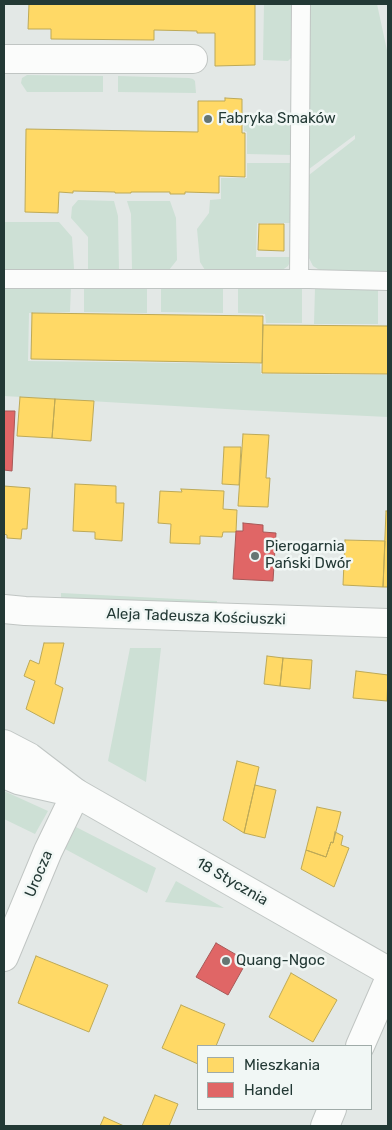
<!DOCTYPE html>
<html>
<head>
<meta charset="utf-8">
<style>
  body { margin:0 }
  #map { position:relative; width:392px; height:1130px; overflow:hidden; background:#e3e8e6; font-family:Rubik,sans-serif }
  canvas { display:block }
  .frame { position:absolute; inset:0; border:5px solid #233935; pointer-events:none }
  .legend { position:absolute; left:197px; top:1045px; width:175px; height:65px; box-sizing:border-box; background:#f1f7f5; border:1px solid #9faba8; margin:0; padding:6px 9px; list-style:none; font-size:15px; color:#233935 }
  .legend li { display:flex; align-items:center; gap:10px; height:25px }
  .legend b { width:25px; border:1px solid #9faba8 }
</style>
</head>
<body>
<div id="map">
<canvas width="392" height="1130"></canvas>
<div class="frame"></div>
<ul class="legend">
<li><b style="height:14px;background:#ffd966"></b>Mieszkania</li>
<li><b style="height:14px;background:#e06666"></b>Handel</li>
</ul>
</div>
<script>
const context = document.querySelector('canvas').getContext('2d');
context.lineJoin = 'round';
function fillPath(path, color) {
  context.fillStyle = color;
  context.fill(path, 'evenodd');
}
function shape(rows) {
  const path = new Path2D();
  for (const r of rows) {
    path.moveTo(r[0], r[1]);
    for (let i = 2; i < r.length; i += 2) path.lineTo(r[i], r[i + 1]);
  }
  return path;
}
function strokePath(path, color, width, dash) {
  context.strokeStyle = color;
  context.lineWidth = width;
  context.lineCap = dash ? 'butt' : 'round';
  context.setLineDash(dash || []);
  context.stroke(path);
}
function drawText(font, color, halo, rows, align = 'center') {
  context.font = font + ' Rubik,sans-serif';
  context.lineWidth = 5;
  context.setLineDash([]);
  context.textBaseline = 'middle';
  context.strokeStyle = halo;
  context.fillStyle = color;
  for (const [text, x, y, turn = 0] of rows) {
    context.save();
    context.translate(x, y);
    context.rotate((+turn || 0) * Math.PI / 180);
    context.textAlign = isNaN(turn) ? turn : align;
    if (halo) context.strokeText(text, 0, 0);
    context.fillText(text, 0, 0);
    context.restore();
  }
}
fillPath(shape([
  [264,4,293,4,293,56,288,61,263,60],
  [309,4,377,4,388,55,388,273,323,272,313,266,308,256,309,175,355,139,355,135,309,169],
  [27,75,103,76,103,92,27,92,21,83,22,78],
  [118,76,189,78,193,79,195,81,196,93,118,92],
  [244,119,284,119,292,126,292,155,247,154,247,132,244,131],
  [247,163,292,163,292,223,257,223,256,257,291,257,290,262,288,266,281,271,205,270,200,262,197,229,209,213,210,200,221,199,221,178,247,178],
  [78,200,114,201,118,216,119,271,88,270,88,237,71,218,72,207],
  [127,201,170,201,176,218,177,260,169,270,132,270,131,214],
  [4,222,59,222,72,237,74,269,4,269],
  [4,286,71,286,70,312,29,313,28,361,260,364,261,374,388,375,388,417,243,410,4,396],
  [84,286,147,287,147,313,84,312],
  [161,287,223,287,223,313,161,312],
  [238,287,302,288,302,323,266,323,265,314,238,313],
  [315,288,378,289,378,324,314,324],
  [61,593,217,601,217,606,61,599],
  [130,648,161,648,146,782,108,761],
  [4,791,48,811,35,834,4,819],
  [76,827,156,868,147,893,65,849],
  [176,881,224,908,165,902]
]), '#cde0d5');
const homes = shape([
  [29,4,255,4,255,65,215,66,215,33,197,33,197,31,154,30,154,40,51,39,51,29,28,29,29,4],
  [225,98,242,99,242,133,245,133,245,177,219,176,219,193,185,192,185,194,170,194,170,192,131,192,131,193,115,193,115,192,73,191,73,193,59,192,58,213,25,212,26,129,198,132,198,101,225,101,225,98],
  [259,224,284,224,284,251,258,250,259,224],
  [32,313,263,316,262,363,31,359,32,313],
  [263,325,388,326,388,374,262,373,263,325],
  [20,397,55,399,52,438,17,436,20,397],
  [55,399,94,401,91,441,52,438,55,399],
  [243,434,269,435,266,478,270,478,268,507,238,506,243,434],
  [224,447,241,447,239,485,222,484,224,447],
  [75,484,116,486,116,503,124,503,122,541,95,539,95,532,73,531,75,484],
  [4,486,30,488,27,529,22,529,21,539,7,538,7,535,4,534,4,486],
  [181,489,224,491,223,509,237,510,236,532,223,532,222,537,200,536,200,544,170,543,171,524,158,523,160,491,182,492,181,489],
  [386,511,388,511,388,587,383,587,386,511],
  [345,540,385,541,383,587,343,585,345,540],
  [44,643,64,643,55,684,63,688,54,724,26,709,35,681,24,676,30,660,39,664,44,643],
  [267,656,283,658,280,686,264,684,267,656],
  [283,658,312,660,310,689,280,686,283,658],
  [356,671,388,675,387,701,353,698,356,671],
  [237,761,259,767,244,833,223,820,237,761],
  [255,785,276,790,265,838,244,833,255,785],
  [317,807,341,812,333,843,331,842,326,857,306,850,317,807],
  [335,832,343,836,341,845,349,848,334,887,301,869,306,850,326,857,331,842,333,843,335,832],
  [36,956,108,985,89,1032,18,1003,36,956],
  [291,973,337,1000,313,1042,269,1017,291,973],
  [181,1005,225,1024,216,1046,198,1046,198,1064,162,1048,181,1005],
  [155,1095,178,1104,169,1126,142,1126,155,1095],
  [104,1117,124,1126,100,1126,104,1117]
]);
fillPath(homes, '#ffd966');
strokePath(homes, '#bda957', 1);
const shops = shape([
  [4,411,15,411,12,471,4,470,4,411],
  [243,523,263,525,263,532,276,533,273,581,233,579,236,531,243,531,243,523],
  [216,943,247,961,228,995,196,977,216,943]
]);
fillPath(shops, '#e06666');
strokePath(shops, '#a75857', 1);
const service = shape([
  [4,279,309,279,388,281],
  [299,279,301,4]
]);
const minor = shape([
  [4,59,193,59],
  [4,609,25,611,388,623],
  [4,957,48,851,76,793],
  [360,1046,388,982],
  [325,1126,332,1109]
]);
const secondary = shape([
  [4,744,29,757,76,793,388,971],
  [4,774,18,780,67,791]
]);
strokePath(service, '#c0c5c3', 20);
strokePath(minor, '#c0c5c3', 30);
strokePath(secondary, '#c0c6c4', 30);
strokePath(service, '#fbfcfb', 18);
strokePath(minor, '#fbfcfb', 28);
strokePath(secondary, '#fbfcfb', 28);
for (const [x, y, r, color] of [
  [208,119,5,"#667673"],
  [255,556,5,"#667673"],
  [226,961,5,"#667673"]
]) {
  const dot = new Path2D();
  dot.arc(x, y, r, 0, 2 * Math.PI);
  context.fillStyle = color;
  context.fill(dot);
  strokePath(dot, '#f1f7f5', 2);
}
drawText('15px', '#233935', '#f1f7f5', [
  ["Fabryka Smaków",218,119],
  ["Pierogarnia",265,547],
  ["Pański Dwór",265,564],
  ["Quang-Ngoc",236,961]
], 'left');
drawText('15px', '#233935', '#f1f7f5', [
  ["Aleja Tadeusza Kościuszki",196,617,2],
  ["Urocza",39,874,-67],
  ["18 Stycznia",232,882,30]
]);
</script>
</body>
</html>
